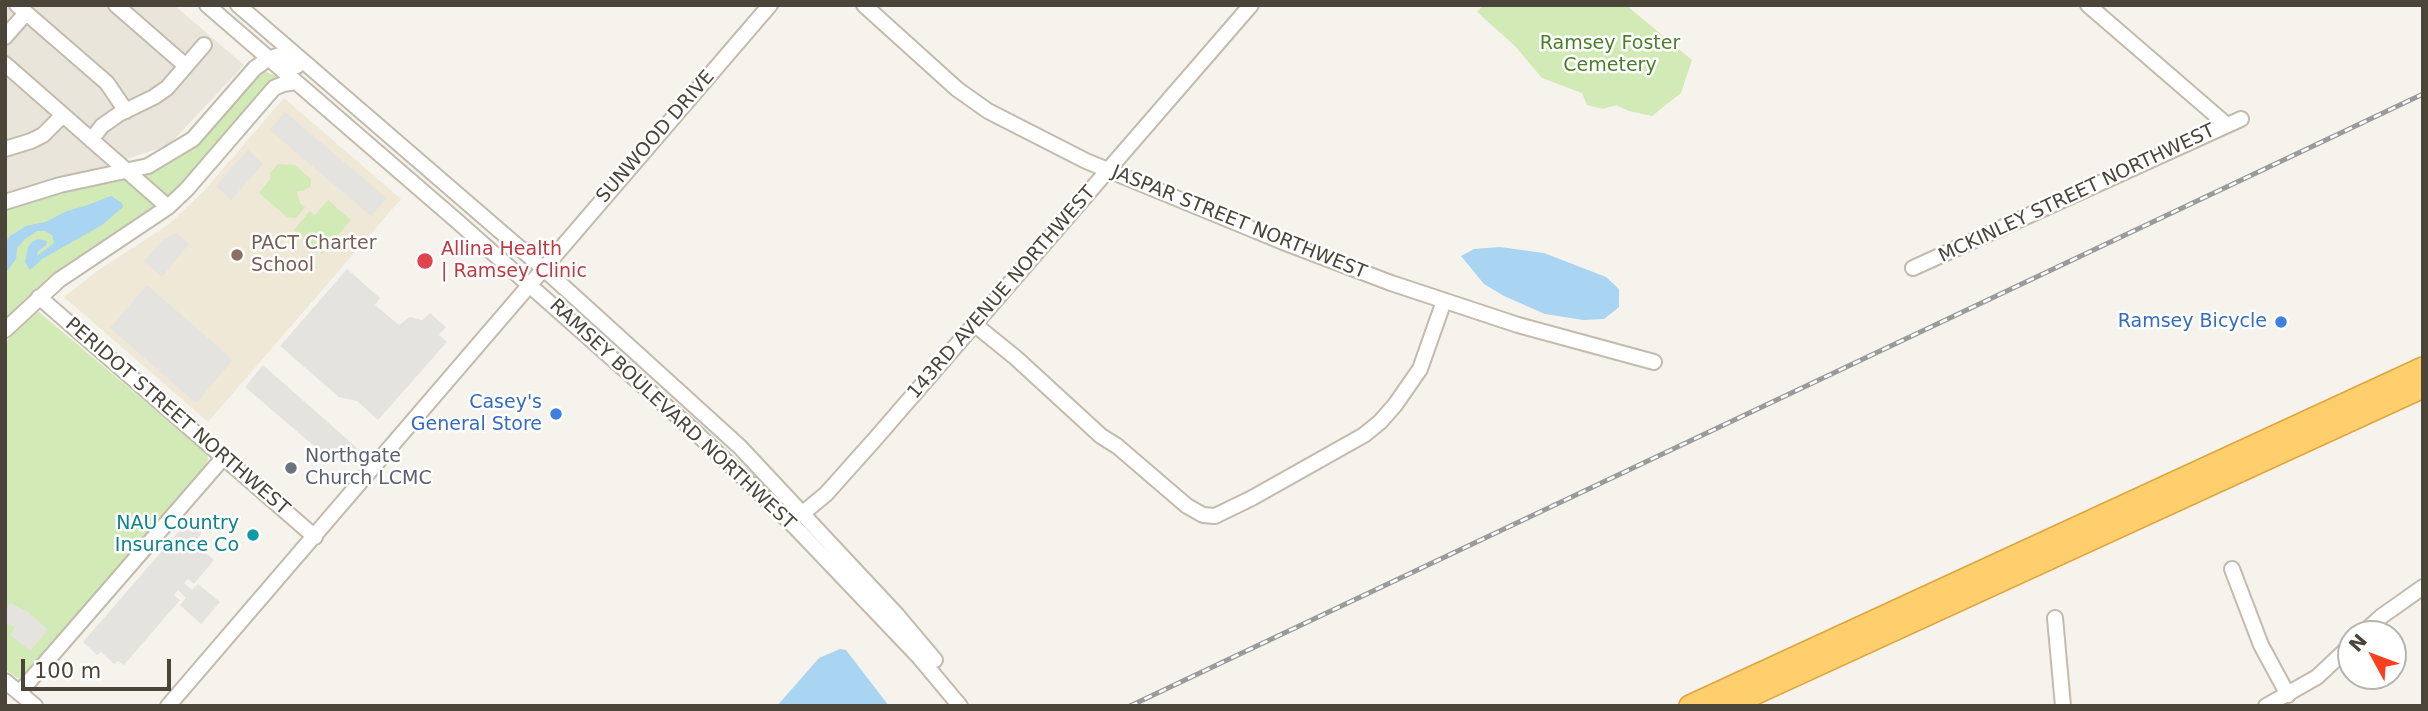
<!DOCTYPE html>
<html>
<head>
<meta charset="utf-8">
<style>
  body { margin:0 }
  #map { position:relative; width:2428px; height:711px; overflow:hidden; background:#f6f3ec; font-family:"DejaVu Sans",sans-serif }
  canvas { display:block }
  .frame { position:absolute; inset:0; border:7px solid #4b4439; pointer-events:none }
  .north { position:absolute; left:2337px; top:620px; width:70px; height:70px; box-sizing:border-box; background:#fff; border:2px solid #b7b4b0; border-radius:50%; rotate:311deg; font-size:19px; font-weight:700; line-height:28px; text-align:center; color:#4b4439 }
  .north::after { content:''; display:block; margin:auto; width:24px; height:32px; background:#fc3f1d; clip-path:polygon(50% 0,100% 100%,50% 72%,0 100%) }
  .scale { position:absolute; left:21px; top:659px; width:150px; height:32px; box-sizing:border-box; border:4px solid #4b4439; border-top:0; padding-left:9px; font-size:21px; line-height:24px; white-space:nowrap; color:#4b4439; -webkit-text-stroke:5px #fff; paint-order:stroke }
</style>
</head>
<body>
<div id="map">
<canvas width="2428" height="711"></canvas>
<div class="frame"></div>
<div class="north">N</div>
<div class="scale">100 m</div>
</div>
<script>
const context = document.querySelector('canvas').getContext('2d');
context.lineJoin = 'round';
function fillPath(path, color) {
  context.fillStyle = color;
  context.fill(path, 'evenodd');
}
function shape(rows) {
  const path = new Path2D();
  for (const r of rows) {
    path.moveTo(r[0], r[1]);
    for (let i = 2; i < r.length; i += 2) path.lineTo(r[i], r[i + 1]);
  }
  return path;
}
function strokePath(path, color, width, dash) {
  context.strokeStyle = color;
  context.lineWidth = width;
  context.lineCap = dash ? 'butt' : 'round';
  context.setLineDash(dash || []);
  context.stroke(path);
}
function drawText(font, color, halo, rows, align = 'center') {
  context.font = font + ' "DejaVu Sans",sans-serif';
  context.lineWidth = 5;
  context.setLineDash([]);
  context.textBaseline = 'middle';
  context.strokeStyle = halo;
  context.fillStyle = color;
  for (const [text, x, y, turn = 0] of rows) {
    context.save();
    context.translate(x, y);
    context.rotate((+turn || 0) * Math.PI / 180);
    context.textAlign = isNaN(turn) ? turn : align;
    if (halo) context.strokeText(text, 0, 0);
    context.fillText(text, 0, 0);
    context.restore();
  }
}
fillPath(shape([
  [5,5,174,5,244,65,169,145,5,199]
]), '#eae5da');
fillPath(shape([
  [284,98,401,199,208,422,64,297,100,269,168,225,203,192]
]), '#efe8d6');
fillPath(shape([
  [1483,5,1626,5,1692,60,1681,93,1652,116,1629,111,1616,105,1603,109,1587,105,1582,93,1542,78,1515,46,1477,12],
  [264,71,276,76,277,81,177,191,5,325,5,208,37,196,148,170,258,73],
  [278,164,295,165,311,179,311,186,303,191,297,191,300,203,305,207,296,218,287,217,259,193,270,179,270,173],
  [328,200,351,220,322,254,294,230,310,211,315,215],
  [39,312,207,454,208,459,205,467,24,677,17,678,5,669,5,343,32,314]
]), '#d2eab5');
fillPath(shape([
  [285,112,386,198,371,216,270,130],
  [248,150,263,164,231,200,216,186],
  [176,233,189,244,162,277,144,261,163,240],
  [347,269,380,298,375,305,399,325,410,317,422,320,430,313,446,327,439,335,447,342,378,420,357,401,339,397,280,346],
  [147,285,233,360,196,403,110,328],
  [263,365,357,448,346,461,340,456,334,463,245,387],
  [188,521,202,533,194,543,214,560,194,584,188,579,184,583,192,590,198,584,220,602,201,624,180,605,186,598,178,590,174,595,180,600,124,665,118,661,114,664,101,652,97,655,83,642],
  [10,603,28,612,48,630,30,651,10,635,15,627,5,623,5,611]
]), '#e5e3e0');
fillPath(shape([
  [111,196,122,203,123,207,102,225,42,259,30,270,25,262,28,247,32,242,38,239,47,241,46,245,38,251,37,256,54,243,52,235,45,231,37,231,25,239,17,248,16,259,5,274,5,243,10,236,26,226,45,222,67,211,88,205],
  [1500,247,1544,253,1606,277,1619,289,1619,307,1604,319,1583,320,1545,314,1504,296,1484,284,1461,256,1474,249],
  [840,649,846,650,889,706,777,706,819,658]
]), '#a9d4f2');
const minor = shape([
  [17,5,107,83,126,111],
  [116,5,186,66],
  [207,5,457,221,693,430,795,527,919,657,960,706],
  [238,5,544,269,740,447,897,615,935,660],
  [864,5,957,89,988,111,1086,161,1283,242,1391,283,1518,325,1654,362],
  [2088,5,2227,125],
  [5,37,26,13],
  [5,64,168,207],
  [91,140,102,126,119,114,154,97,167,88,204,45],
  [5,149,31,141,43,135,63,115],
  [5,202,60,185,148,166,193,139,255,68,268,59,280,55,297,66],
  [1913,268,2241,119],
  [39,297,315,537],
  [974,324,1016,358,1101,436,1117,446,1187,506,1203,515,1215,516,1252,498,1364,435,1380,422,1395,405,1420,369,1444,301],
  [5,330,59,280,168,207,187,189,274,88,283,84,296,82],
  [803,513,826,494,876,438,1251,5],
  [2232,569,2261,645,2288,695],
  [2055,618,2063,706],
  [2362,634,2382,616,2423,587],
  [5,681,35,706],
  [19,693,223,458],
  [168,706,770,5],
  [2266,706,2317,677,2351,645]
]);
const highway = shape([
  [1690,706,2423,368],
  [1728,706,2423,387]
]);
strokePath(minor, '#c2bbae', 18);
strokePath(highway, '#e0a43c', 24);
strokePath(minor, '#fff', 14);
strokePath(highway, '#ffcf6e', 21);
const rail = shape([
  [1130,706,2423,94]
]);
strokePath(rail, '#9a9a9a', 5);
strokePath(rail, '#fff', 2.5, [8]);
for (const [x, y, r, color] of [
  [237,255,7,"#8d6e63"],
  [425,261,9,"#e0444e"],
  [2281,322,7,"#3f7fe0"],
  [556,414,7,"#3f7fe0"],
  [291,468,7,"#6b7280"],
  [253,535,7,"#0f9aa8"]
]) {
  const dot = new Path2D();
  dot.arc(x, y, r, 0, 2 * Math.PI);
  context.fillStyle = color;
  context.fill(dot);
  strokePath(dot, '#fff', 2.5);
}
drawText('19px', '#4a7f2a', '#fff', [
  ["Ramsey Foster",1610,44],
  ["Cemetery",1610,66]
]);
drawText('19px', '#4b4439', '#fff', [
  ["SUNWOOD DRIVE",656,137,-49],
  ["MCKINLEY STREET NORTHWEST",2077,194,-25],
  ["JASPAR STREET NORTHWEST",1239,223,22],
  ["143RD AVENUE NORTHWEST",1002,293,-49],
  ["RAMSEY BOULEVARD NORTHWEST",672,415,43],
  ["PERIDOT STREET NORTHWEST",177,417,41]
]);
drawText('19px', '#785e54', '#fff', [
  ["PACT Charter",251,244],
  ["School",251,266]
], 'left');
drawText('19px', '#be3a42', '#fff', [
  ["Allina Health",441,250],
  ["| Ramsey Clinic",441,272]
], 'left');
drawText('19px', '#366cbe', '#fff', [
  ["Ramsey Bicycle",2267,322],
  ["Casey's",542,403],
  ["General Store",542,425]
], 'right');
drawText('19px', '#5b616d', '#fff', [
  ["Northgate",305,457],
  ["Church LCMC",305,479]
], 'left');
drawText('19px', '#0d838f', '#fff', [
  ["NAU Country",239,524],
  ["Insurance Co",239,546]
], 'right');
</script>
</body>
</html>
